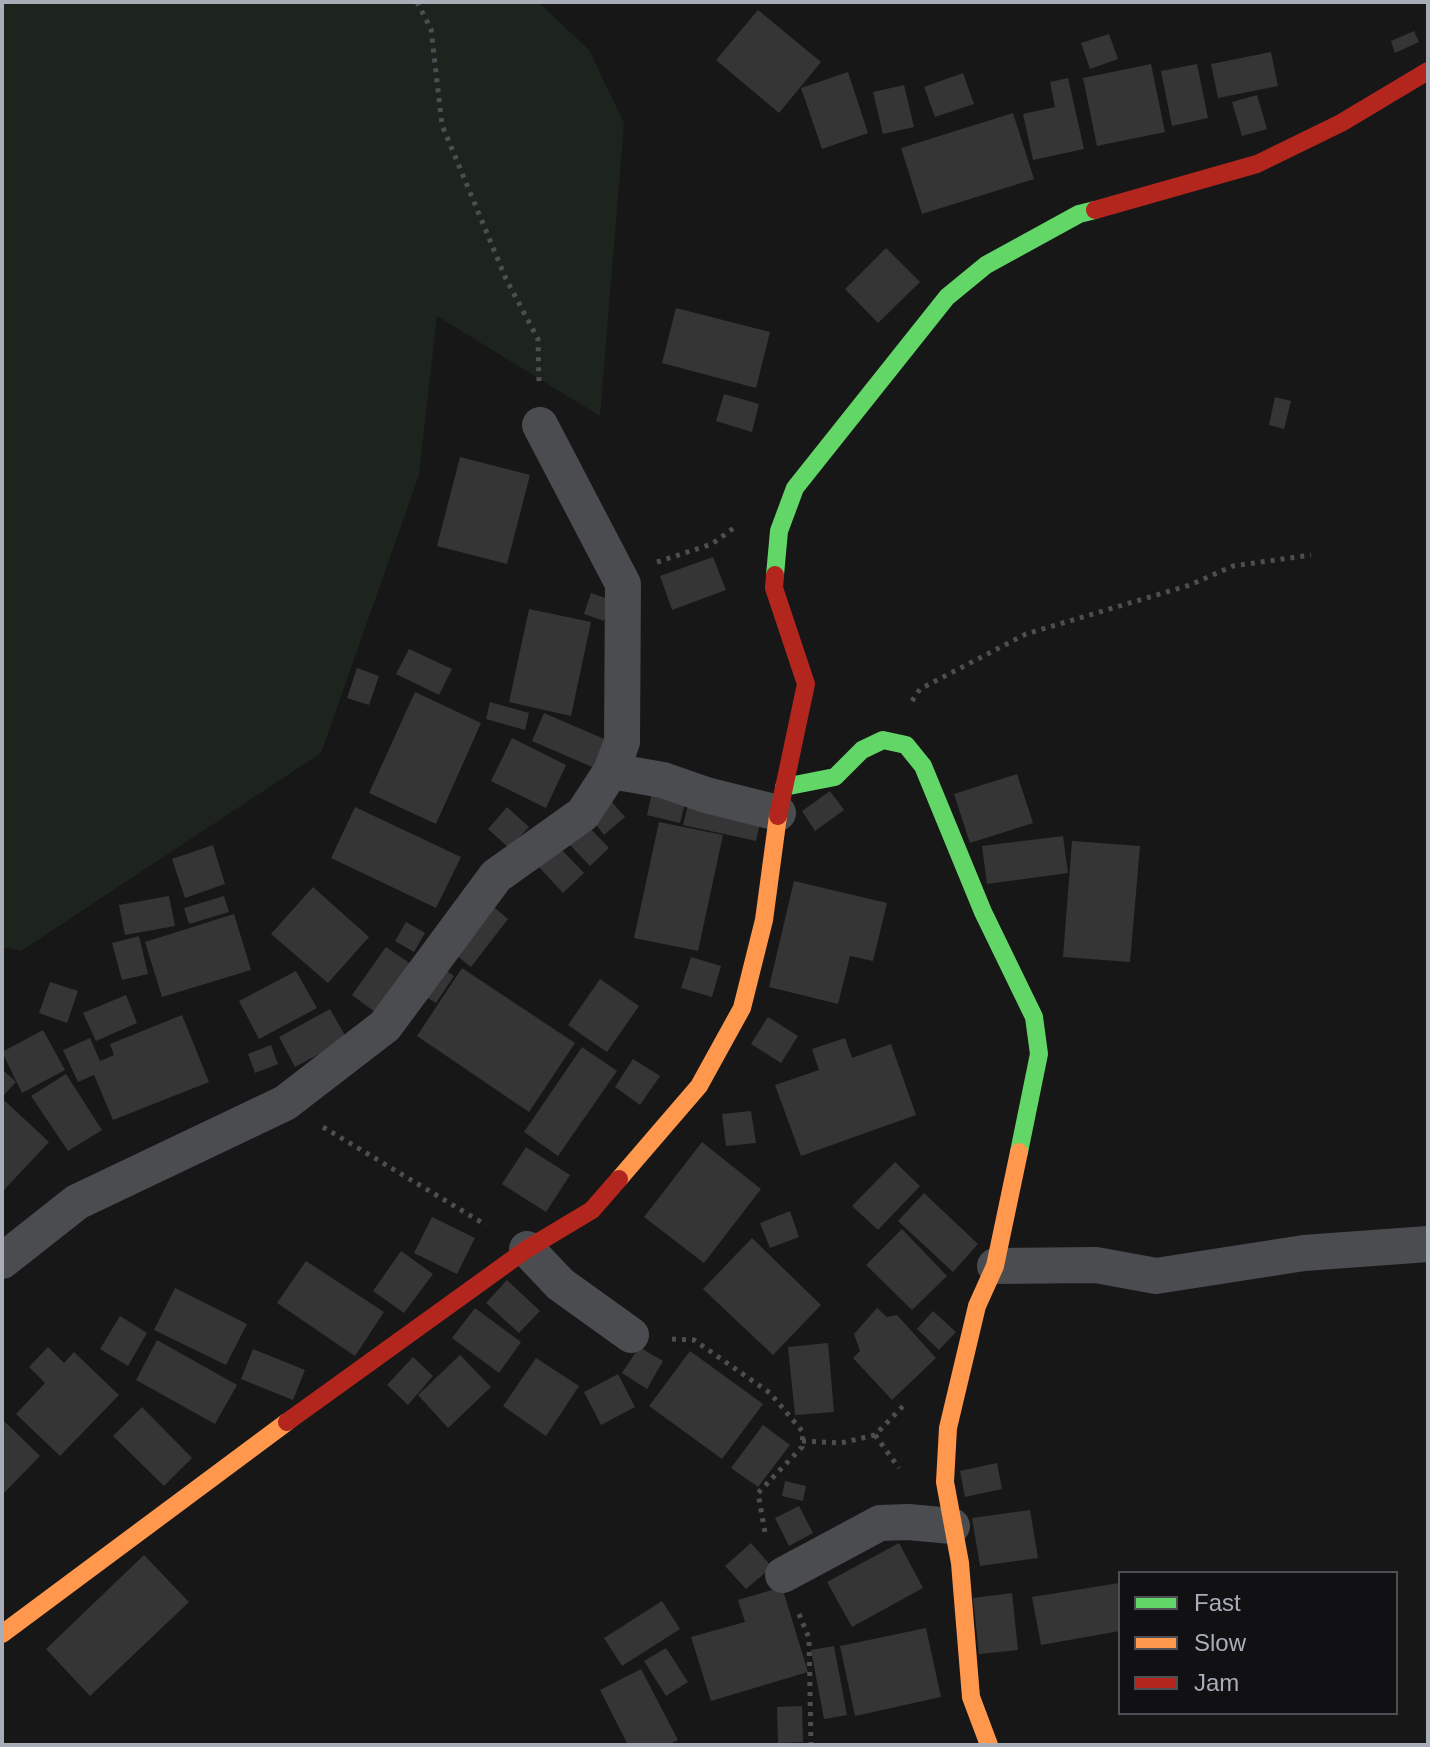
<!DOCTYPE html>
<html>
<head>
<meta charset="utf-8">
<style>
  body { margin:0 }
  #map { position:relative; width:1430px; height:1747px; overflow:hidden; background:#171717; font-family:Arial,sans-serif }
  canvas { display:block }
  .frame { position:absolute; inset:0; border:4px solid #a8adb8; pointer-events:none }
  .legend { position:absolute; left:1118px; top:1571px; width:280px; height:144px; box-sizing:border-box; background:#111113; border:2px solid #4d4f55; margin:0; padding:10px 14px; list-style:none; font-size:24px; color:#a8adb8 }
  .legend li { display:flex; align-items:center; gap:16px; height:40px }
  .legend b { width:40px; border:2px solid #4d4f55 }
</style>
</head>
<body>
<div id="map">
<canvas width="1430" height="1747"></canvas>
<div class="frame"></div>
<ul class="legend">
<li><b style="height:10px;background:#63d668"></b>Fast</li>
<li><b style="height:10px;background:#ff974d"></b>Slow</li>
<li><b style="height:10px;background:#b3261e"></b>Jam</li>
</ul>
</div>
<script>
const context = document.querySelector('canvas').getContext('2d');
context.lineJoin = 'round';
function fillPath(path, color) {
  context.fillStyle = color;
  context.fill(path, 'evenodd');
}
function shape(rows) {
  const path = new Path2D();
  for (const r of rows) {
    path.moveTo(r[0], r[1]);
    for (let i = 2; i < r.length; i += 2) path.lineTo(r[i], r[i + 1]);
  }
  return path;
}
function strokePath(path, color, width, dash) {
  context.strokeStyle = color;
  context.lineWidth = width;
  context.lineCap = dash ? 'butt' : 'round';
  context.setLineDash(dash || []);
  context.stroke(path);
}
fillPath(shape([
  [2,2,538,2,589,50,624,123,600,416,437,316,419,475,321,753,21,951,2,947]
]), '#1d241e');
fillPath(shape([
  [758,10,821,62,779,113,716,60],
  [1414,31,1419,42,1395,53,1391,41],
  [1109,34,1118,59,1090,69,1081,43],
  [1271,52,1278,86,1218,98,1211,64],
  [1151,64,1165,132,1097,146,1083,78],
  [1197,64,1208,118,1172,126,1161,71],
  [848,72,868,133,822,149,801,88],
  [963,73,974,104,935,117,924,87],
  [1068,78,1084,149,1033,160,1023,114,1055,107,1050,82],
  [904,85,914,127,883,134,873,92],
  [1257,95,1267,129,1242,136,1232,102],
  [1013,113,1034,179,922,214,901,148],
  [886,248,920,282,878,323,845,289],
  [676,308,770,332,756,388,662,363],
  [724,394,759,404,752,432,716,421],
  [1275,397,1291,401,1284,429,1269,425],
  [460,457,530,475,507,564,437,546],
  [713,557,726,590,672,610,660,576],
  [591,593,611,600,604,621,584,614],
  [529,609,591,622,571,716,509,702],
  [409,649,452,669,439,695,396,674],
  [357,668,379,676,369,705,347,698],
  [415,692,481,723,436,824,369,793],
  [490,702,529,713,525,730,486,719],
  [544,713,609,741,597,769,532,741],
  [512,738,566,765,546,808,491,781],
  [1017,774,1033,823,970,843,954,794],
  [653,788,687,796,680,823,647,815],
  [830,791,844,810,815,831,802,811],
  [611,801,625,817,604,835,591,818],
  [689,801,761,818,756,841,683,825],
  [355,807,461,857,436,908,331,858],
  [507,807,529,827,509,848,488,829],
  [659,822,723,835,698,951,634,938],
  [588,826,609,848,590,866,569,844],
  [1063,836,1068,873,987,884,982,846],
  [1072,841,1140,846,1130,962,1063,957],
  [213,845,225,884,185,898,172,859],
  [559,847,584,873,563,893,538,866],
  [794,881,887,903,873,961,850,956,838,1004,769,987],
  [313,887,369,937,328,983,271,934],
  [169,896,175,926,125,935,119,905],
  [224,896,229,912,189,924,184,908],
  [489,903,508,919,471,967,451,951],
  [234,914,251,970,162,997,145,942],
  [406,922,425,933,414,952,395,941],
  [139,936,148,974,122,980,112,943],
  [386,947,414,966,379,1015,352,995],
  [691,957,721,966,712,997,681,988],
  [439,966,454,976,436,1003,421,994],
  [462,968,575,1043,529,1112,417,1036],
  [296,971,317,1008,259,1039,239,1001],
  [600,979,639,1006,607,1052,568,1025],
  [50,982,78,991,67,1023,39,1013],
  [126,995,137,1023,96,1041,83,1013],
  [330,1009,347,1039,295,1067,279,1037],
  [182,1015,209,1082,113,1120,94,1075,78,1082,63,1050,90,1038,100,1061,114,1055,110,1044],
  [768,1017,798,1036,781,1063,751,1044],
  [43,1030,65,1070,22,1093,2,1052],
  [845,1038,852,1058,891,1044,916,1115,801,1156,775,1085,819,1070,812,1049],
  [271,1045,278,1064,255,1073,248,1054],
  [582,1047,617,1071,558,1156,524,1132],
  [633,1059,660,1076,640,1105,615,1087],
  [2,1069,16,1082,2,1097],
  [66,1074,102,1130,68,1151,31,1096],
  [5,1101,49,1142,2,1192,2,1104],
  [751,1111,756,1143,726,1146,722,1114],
  [702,1142,761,1189,704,1263,644,1217],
  [526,1147,570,1175,546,1212,502,1184],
  [895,1162,920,1186,878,1230,852,1206],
  [924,1193,978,1244,953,1272,898,1221],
  [790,1211,799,1237,770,1248,760,1223],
  [432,1217,475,1238,457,1274,414,1253],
  [902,1229,947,1276,912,1310,866,1265],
  [752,1238,821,1305,773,1355,703,1289],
  [401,1251,433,1274,404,1313,373,1291],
  [306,1261,384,1312,355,1356,277,1303],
  [507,1280,540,1311,519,1333,486,1303],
  [175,1288,247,1324,226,1365,154,1330],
  [475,1308,521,1342,499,1373,452,1338],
  [877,1308,887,1317,897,1315,936,1358,892,1400,853,1358,860,1351,854,1334],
  [933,1311,956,1332,939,1350,917,1329],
  [120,1316,147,1333,128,1366,100,1349],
  [157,1340,237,1385,215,1424,136,1380],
  [828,1343,834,1412,795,1415,788,1347],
  [48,1347,64,1363,74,1352,119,1395,60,1456,16,1414,45,1383,29,1367],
  [639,1347,663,1361,647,1389,622,1373],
  [253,1349,305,1370,293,1400,241,1379],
  [690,1351,763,1404,722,1459,649,1406],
  [460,1355,491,1387,448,1428,418,1395],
  [413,1357,433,1376,408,1405,387,1385],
  [536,1358,579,1386,546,1436,503,1406],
  [618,1374,635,1407,601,1425,584,1392],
  [142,1407,192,1458,164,1486,113,1436],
  [2,1419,40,1456,2,1495],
  [763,1425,790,1445,758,1487,731,1468],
  [997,1463,1002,1489,965,1497,960,1471],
  [785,1481,806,1486,803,1501,782,1496],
  [799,1506,813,1533,789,1546,775,1518],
  [1030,1510,1038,1558,980,1566,972,1518],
  [751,1543,772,1567,746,1589,725,1566],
  [899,1543,923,1588,852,1627,827,1582],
  [144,1555,189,1602,90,1696,46,1649],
  [1119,1583,1120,1631,1041,1645,1032,1597],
  [782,1587,808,1672,711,1701,691,1637,745,1622,738,1600],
  [1012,1593,1018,1650,979,1654,973,1598],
  [662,1601,680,1629,622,1666,604,1638],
  [926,1628,941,1697,855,1716,840,1646],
  [834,1646,847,1715,824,1719,811,1650],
  [666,1648,688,1682,666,1696,644,1661],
  [641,1669,678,1740,668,1745,628,1745,600,1690],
  [802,1706,803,1742,778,1743,777,1707]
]), '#353536');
strokePath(shape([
  [417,2,431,29,442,125,506,279,538,339,539,384],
  [657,562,712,544,735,527],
  [912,701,920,689,1026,634,1190,585,1233,566,1311,555],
  [323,1127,486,1225],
  [672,1339,694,1340,770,1393,803,1432,802,1447,758,1493,766,1538],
  [875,1435,899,1468],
  [802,1441,841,1443,875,1435,906,1403],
  [799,1614,809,1638,811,1745]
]), '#4d4e52', 5, [4, 6]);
strokePath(shape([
  [611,771,663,780,706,795,778,813],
  [527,1249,560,1284,631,1335],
  [2,1261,77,1202,285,1103,385,1026,496,876,583,814,611,771,622,742,623,584,540,425],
  [995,1266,1096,1265,1156,1276,1304,1253,1428,1244],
  [783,1575,880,1523,908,1522,952,1526]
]), '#4b4c50', 36);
strokePath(shape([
  [775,575,779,531,795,488,947,297,986,265,1079,214,1095,210],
  [784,787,835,777,862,750,883,740,906,745,923,766,983,912,1034,1017,1039,1054,1019,1152]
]), '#63d668', 18);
strokePath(shape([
  [619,1179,699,1086,742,1008,764,920,778,816],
  [2,1634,287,1422],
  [989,1745,971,1697,960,1563,945,1482,948,1428,977,1306,995,1266,1019,1152]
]), '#ff974d', 18);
strokePath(shape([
  [1095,210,1257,164,1341,123,1428,71],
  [775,575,774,588,806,684,778,816],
  [287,1422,527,1249,592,1210,619,1179]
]), '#b3261e', 18);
</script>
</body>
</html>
